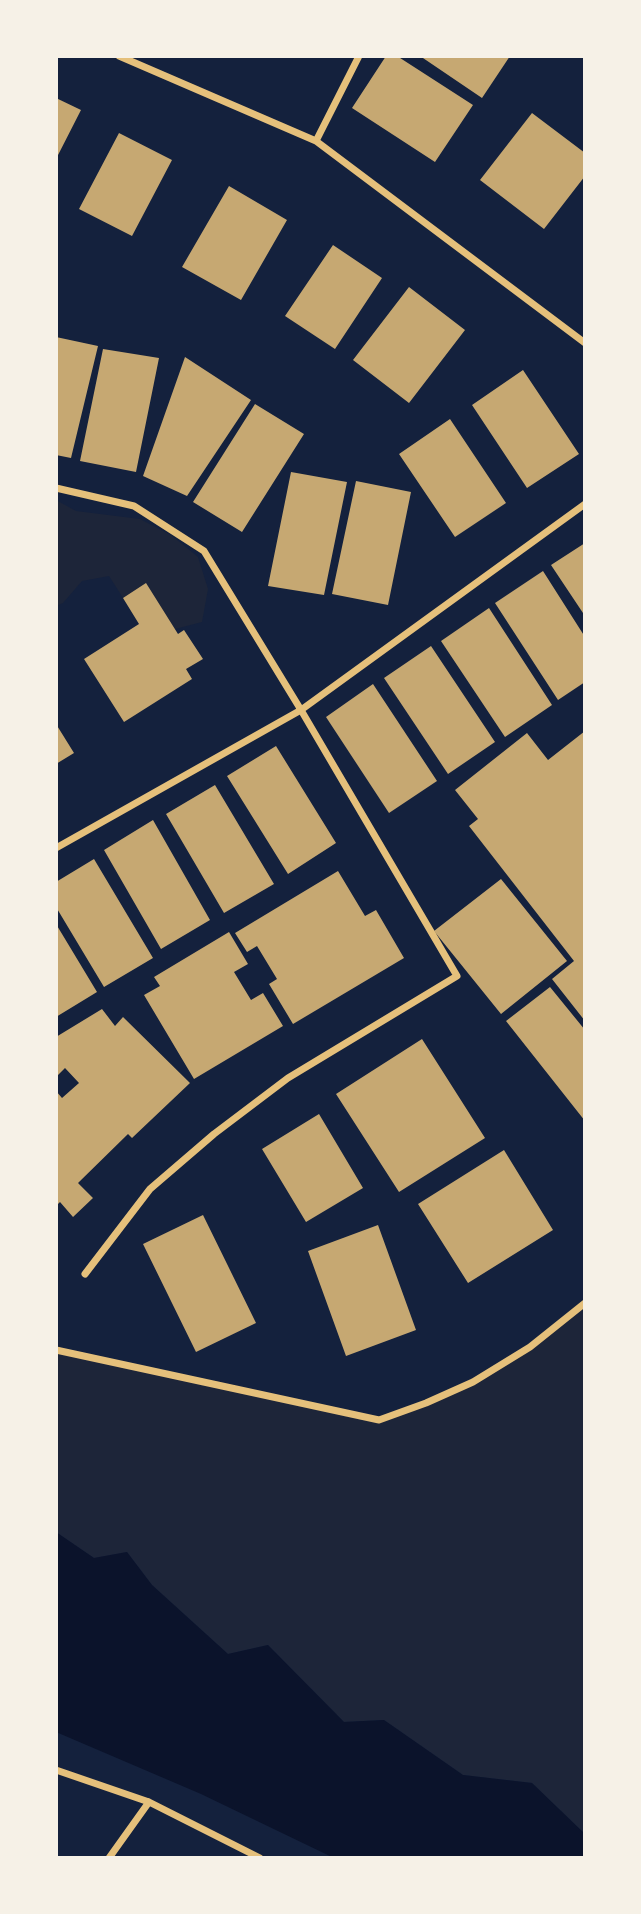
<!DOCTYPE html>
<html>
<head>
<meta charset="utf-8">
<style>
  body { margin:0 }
  #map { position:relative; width:641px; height:1914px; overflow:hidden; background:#14213d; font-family:Roboto,sans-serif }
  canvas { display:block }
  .frame { position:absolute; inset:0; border:58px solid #f6f1e7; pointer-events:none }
</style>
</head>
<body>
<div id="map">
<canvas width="641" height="1914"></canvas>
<div class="frame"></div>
</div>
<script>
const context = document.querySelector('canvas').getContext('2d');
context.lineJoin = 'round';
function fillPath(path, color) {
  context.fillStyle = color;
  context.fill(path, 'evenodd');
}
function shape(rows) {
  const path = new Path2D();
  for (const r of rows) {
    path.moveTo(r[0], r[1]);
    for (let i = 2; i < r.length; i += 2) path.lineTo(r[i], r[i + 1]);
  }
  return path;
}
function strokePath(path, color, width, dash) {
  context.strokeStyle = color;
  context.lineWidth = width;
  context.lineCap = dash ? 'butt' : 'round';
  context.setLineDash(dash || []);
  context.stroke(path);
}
fillPath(shape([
  [56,500,76,511,140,519,171,535,198,557,208,589,202,622,175,629,148,621,125,601,109,576,82,581,63,603,56,606],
  [585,1303,585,1834,532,1783,463,1775,384,1720,344,1722,268,1645,228,1654,152,1585,127,1552,94,1558,56,1532,56,1353,379,1420,495,1369]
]), '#1d2539');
fillPath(shape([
  [56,1532,94,1558,127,1552,152,1585,228,1654,268,1645,344,1722,384,1720,463,1775,532,1783,585,1834,585,1858,334,1858,201,1794,56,1732]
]), '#0b132b');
fillPath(shape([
  [386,56,397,56,473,105,435,162,352,108],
  [420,56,510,56,482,98],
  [56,98,81,110,56,159],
  [532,113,585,153,585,176,544,229,480,180],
  [119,133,172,160,132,236,79,209],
  [229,186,287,220,241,300,182,267],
  [333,245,382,278,335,349,285,316],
  [409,287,465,330,409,403,353,360],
  [56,337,98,346,71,458,56,455],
  [103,349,159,358,136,472,80,461],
  [185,357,251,400,187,496,143,476],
  [523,370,579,454,527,488,472,405],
  [255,404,304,434,242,532,193,502],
  [450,419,506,503,455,537,399,454],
  [291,472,347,482,324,595,268,586],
  [356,481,411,492,388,605,332,594],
  [585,543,585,616,551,565],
  [543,571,585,637,585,682,558,700,495,603],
  [146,583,178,634,184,630,203,659,186,669,192,679,124,722,84,659,139,624,123,598],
  [489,608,552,705,505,737,441,641],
  [431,646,495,742,448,774,384,678],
  [373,684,437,781,389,813,326,717],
  [56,724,74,753,56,764],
  [585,731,585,1021,552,979,574,961,469,826,478,819,455,790,527,733,548,760],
  [276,746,336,843,288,874,227,776],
  [215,785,274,884,224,913,166,814],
  [153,820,210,920,161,949,104,850],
  [94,859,153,958,104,987,56,907,56,882],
  [338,871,365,916,376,910,404,958,293,1024,269,984,277,979,257,946,247,952,235,933],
  [501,879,567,961,501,1014,434,931],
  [56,924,97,992,56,1017],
  [229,932,248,964,234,972,251,1000,263,993,283,1026,194,1079,144,995,160,986,154,977],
  [550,987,585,1030,585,1121,506,1021],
  [102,1009,115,1026,123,1017,190,1083,132,1138,128,1134,78,1183,93,1198,73,1217,60,1202,56,1206,56,1091,62,1098,79,1083,65,1068,56,1077,56,1037],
  [422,1039,485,1138,399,1192,336,1094],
  [319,1114,363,1188,306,1222,262,1149],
  [504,1150,553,1230,468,1283,418,1204],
  [203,1215,256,1323,196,1352,143,1244],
  [378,1225,416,1330,346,1356,308,1251]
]), '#c6a872');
strokePath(shape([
  [119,56,316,141,585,343],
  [316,141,359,56],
  [56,488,134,506,204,551,301,710,457,976,288,1078,214,1134,150,1189,85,1274],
  [56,848,301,710,585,504],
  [56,1350,379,1420,426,1403,473,1382,530,1347,585,1303],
  [56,1770,149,1802,260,1858],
  [109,1858,149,1802]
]), '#e5c07b', 7);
</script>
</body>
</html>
